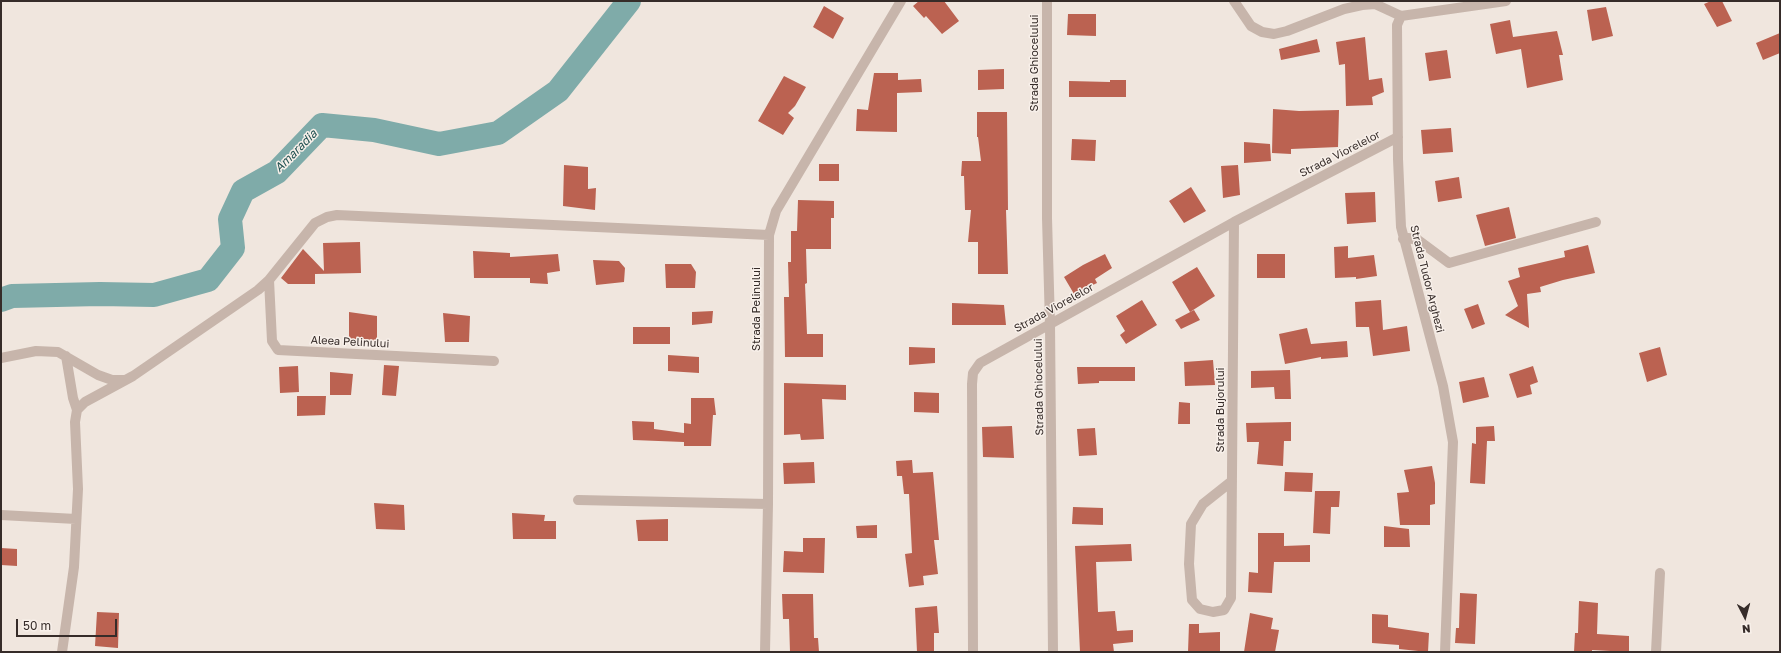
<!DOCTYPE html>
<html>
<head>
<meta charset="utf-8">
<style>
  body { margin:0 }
  #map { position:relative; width:1781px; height:653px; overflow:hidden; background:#f0e6de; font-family:"Golos Text",sans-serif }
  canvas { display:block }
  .frame { position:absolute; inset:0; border:2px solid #362c29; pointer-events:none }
  .north { position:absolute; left:1725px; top:597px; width:40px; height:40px; -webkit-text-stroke:3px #f8f0ea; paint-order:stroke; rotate:174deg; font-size:11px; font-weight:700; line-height:16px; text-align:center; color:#362c29 }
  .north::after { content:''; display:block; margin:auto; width:14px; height:18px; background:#362c29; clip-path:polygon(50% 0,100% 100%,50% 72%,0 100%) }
  .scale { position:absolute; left:16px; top:619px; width:101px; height:18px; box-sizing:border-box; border:2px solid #362c29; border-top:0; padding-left:5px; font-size:12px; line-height:14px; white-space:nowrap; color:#362c29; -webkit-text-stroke:3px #f8f0ea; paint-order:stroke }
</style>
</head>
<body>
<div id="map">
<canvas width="1781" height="653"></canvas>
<div class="frame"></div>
<div class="north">N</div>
<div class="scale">50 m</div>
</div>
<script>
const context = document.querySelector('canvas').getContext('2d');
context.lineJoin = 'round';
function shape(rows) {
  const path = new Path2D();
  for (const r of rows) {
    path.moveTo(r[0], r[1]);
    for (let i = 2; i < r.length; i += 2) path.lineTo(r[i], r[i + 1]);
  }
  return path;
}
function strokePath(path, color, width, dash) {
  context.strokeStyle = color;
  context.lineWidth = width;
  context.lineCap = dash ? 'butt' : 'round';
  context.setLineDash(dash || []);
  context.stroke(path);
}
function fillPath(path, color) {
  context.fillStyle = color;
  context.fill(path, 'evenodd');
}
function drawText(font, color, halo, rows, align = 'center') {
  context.font = font + ' "Golos Text",sans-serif';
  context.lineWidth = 3;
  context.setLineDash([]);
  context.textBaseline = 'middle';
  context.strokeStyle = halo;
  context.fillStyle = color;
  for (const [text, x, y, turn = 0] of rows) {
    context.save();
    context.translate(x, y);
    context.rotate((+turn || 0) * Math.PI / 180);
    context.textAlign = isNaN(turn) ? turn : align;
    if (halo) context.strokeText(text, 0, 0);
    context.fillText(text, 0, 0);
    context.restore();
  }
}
strokePath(shape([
  [1,300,12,296,100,294,154,295,208,280,233,248,230,219,243,191,277,172,322,125,374,130,439,144,498,133,558,91,629,1]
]), '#7faba9', 24);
fillPath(shape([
  [919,1,944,1,959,21,942,34,926,16,924,18,913,6],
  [1711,1,1722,1,1732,21,1717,27,1704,4],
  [824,6,844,18,833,39,813,27],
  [1606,7,1613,36,1592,41,1587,10],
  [1068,14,1096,14,1096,36,1067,35],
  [1510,20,1513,37,1557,31,1563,55,1559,55,1563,80,1527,88,1521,49,1496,54,1490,24],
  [1780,33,1780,53,1763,60,1756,43],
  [1365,37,1369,80,1382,78,1384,92,1372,97,1373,105,1346,106,1345,64,1339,65,1336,42],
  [1317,39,1320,52,1281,60,1279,49],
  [1447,50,1451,78,1429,81,1425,53],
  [1004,69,1004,89,978,90,978,70],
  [874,73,898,73,898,80,921,79,922,92,897,93,897,132,856,131,857,109,868,110],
  [784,76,806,87,795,106,788,113,794,118,783,135,758,121],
  [1110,80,1126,80,1126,97,1069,97,1069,81,1110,82],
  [1273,109,1299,111,1339,110,1338,147,1291,149,1291,154,1272,153],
  [977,112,1007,112,1008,210,1006,210,1008,274,978,274,978,242,968,242,971,210,965,210,964,176,961,176,962,161,981,161,978,137,977,137],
  [1451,128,1453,152,1423,154,1421,130],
  [1072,139,1096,140,1095,161,1071,160],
  [1244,142,1270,144,1271,161,1244,163],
  [819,164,839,164,839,181,819,181],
  [564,165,588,167,588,189,596,188,595,210,563,206],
  [1238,165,1240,195,1223,198,1221,166],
  [1459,177,1462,198,1438,202,1435,181],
  [1191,187,1206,211,1184,223,1169,201],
  [1375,192,1376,222,1347,224,1345,193],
  [798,200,834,201,834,218,831,218,831,249,806,249,807,283,805,284,807,334,823,334,823,357,785,357,784,297,789,297,788,262,791,262,791,231,797,231],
  [1509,207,1516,238,1485,246,1476,215],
  [360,242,361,273,315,274,315,284,288,284,281,278,303,249,324,271,323,243],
  [1588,245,1595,273,1563,280,1540,287,1541,292,1527,294,1529,328,1505,315,1518,306,1508,281,1520,277,1518,268,1565,257,1564,251],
  [1348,246,1348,258,1374,255,1377,276,1356,279,1356,277,1335,278,1334,247],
  [473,251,510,253,510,257,558,254,560,271,547,273,548,284,530,283,530,278,474,278],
  [1105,254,1112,268,1095,279,1097,283,1074,294,1064,277,1083,265],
  [1257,254,1285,254,1285,278,1257,278],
  [593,260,619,261,625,268,624,282,596,285],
  [665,264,691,264,696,272,695,288,666,288],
  [1197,267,1215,296,1190,312,1172,282],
  [1142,300,1157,325,1126,344,1120,335,1125,331,1116,316],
  [1381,300,1383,330,1407,326,1410,351,1373,356,1369,327,1356,327,1355,302],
  [952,303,1004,305,1006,325,952,325],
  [1478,304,1485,324,1472,329,1464,309],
  [1194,310,1200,320,1181,329,1175,320],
  [713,311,712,323,692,325,692,312],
  [349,312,377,316,377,342,349,342],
  [443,313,470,316,469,342,445,342],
  [633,327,670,327,670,344,633,344],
  [1307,328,1311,344,1347,341,1348,357,1321,359,1321,357,1285,364,1279,334],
  [909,347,935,348,935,363,909,365],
  [1660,347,1667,375,1647,382,1639,353],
  [668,355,699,357,699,373,668,371],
  [1213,360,1215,385,1185,386,1184,362],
  [384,365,399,366,396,396,382,395],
  [298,366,299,392,280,393,279,367],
  [1533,366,1538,382,1530,385,1532,394,1517,398,1509,374],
  [1077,367,1135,367,1135,381,1099,381,1099,383,1078,384],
  [1290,370,1291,399,1275,399,1274,387,1251,388,1251,371],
  [330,372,353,374,351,395,330,395],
  [1484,377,1489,397,1463,403,1459,382],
  [784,383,846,385,846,400,822,399,824,439,801,440,800,434,784,435],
  [914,392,939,393,939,413,914,412],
  [297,396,326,396,325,415,297,416],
  [691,398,714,398,716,415,713,415,711,446,684,446,684,442,633,440,632,421,654,422,654,429,684,433,684,423,691,424],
  [1179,402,1190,403,1190,424,1178,424],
  [1291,422,1291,441,1284,441,1283,466,1257,464,1259,442,1247,442,1246,423],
  [1012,426,1014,458,983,457,982,427],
  [1494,426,1495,441,1487,441,1485,484,1470,483,1472,443,1476,444,1476,427],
  [1095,428,1097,455,1079,456,1077,429],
  [912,460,913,473,933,472,939,540,934,540,938,574,923,576,924,585,909,587,905,554,912,553,909,494,904,494,902,476,897,476,896,461],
  [814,462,815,483,784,484,783,463],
  [1432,466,1435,483,1435,504,1430,505,1430,525,1400,525,1397,493,1409,492,1404,470],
  [1285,472,1313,473,1312,492,1284,491],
  [1315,491,1340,491,1339,507,1331,507,1330,534,1313,533],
  [374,503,404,505,405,530,376,529],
  [1073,507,1103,508,1103,525,1072,524],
  [512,513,545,515,544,521,556,521,556,539,513,539],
  [668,519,668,541,638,541,636,520],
  [877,525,877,538,857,538,856,526],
  [1384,526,1409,529,1410,547,1384,547],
  [1258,533,1284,533,1284,546,1310,545,1310,562,1274,562,1272,593,1248,592,1249,572,1258,573],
  [803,538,825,538,824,573,783,572,784,551,803,552],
  [1131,544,1132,561,1096,562,1098,612,1115,611,1117,631,1133,630,1133,642,1113,644,1114,652,1080,652,1075,546],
  [1,548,17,549,17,566,1,565],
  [1460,593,1477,594,1475,644,1455,643,1456,628,1459,628],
  [782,594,813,594,814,638,818,638,819,652,790,652,789,619,783,619],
  [1579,601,1598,603,1597,634,1629,636,1629,652,1592,650,1592,652,1574,652,1575,633,1578,633],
  [937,606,939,633,934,633,934,652,917,652,915,608],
  [97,612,119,613,118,648,95,646],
  [1250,613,1273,618,1271,629,1279,630,1275,652,1244,652],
  [1372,614,1388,615,1388,627,1429,633,1428,652,1399,649,1399,645,1372,643],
  [1189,624,1199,624,1199,633,1220,632,1220,652,1188,652]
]), '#bb6251');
strokePath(shape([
  [1047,1,1047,218,1050,324,1053,652],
  [1234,1,1251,26,1262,32,1274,34,1287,31,1344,9,1362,5,1375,4,1401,16],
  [1403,239,1408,238,1418,240,1449,263,1596,222],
  [269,280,272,341,278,350,494,361],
  [66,356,73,398,77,410],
  [1,358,36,351,58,352,98,375,112,380,125,380],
  [1232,481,1203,504,1191,524,1189,564,1192,600,1200,609,1213,612,1224,610,1231,598,1234,222],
  [578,500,768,504],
  [1,515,76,519],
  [62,652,74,567,78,489,75,422,77,410,85,402,133,376,258,290,269,280,315,223,327,217,337,215,769,235],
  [765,652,768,504,769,235,776,211,901,1],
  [973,652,972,384,973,373,980,363,1234,222,1398,137],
  [1445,652,1453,442,1443,386,1401,227,1398,159,1397,25,1401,16,1506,1],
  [1656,652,1660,573]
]), '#c7b5ab', 10);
drawText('11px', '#362c29', '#f8f0ea', [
  ["Strada Ghiocelului",1035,63,-90],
  ["Strada Viorelelor",1340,154,-27],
  ["Strada Tudor Arghezi",1427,279,76],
  ["Strada Viorelelor",1054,308,-29],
  ["Strada Pelinului",757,309,-90],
  ["Aleea Pelinului",350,342,3],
  ["Strada Ghiocelului",1039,387,-91],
  ["Strada Bujorului",1221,410,-90]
]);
drawText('italic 12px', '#235353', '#f8f0ea', [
  ["Amaradia",296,151,-45]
]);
</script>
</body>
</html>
